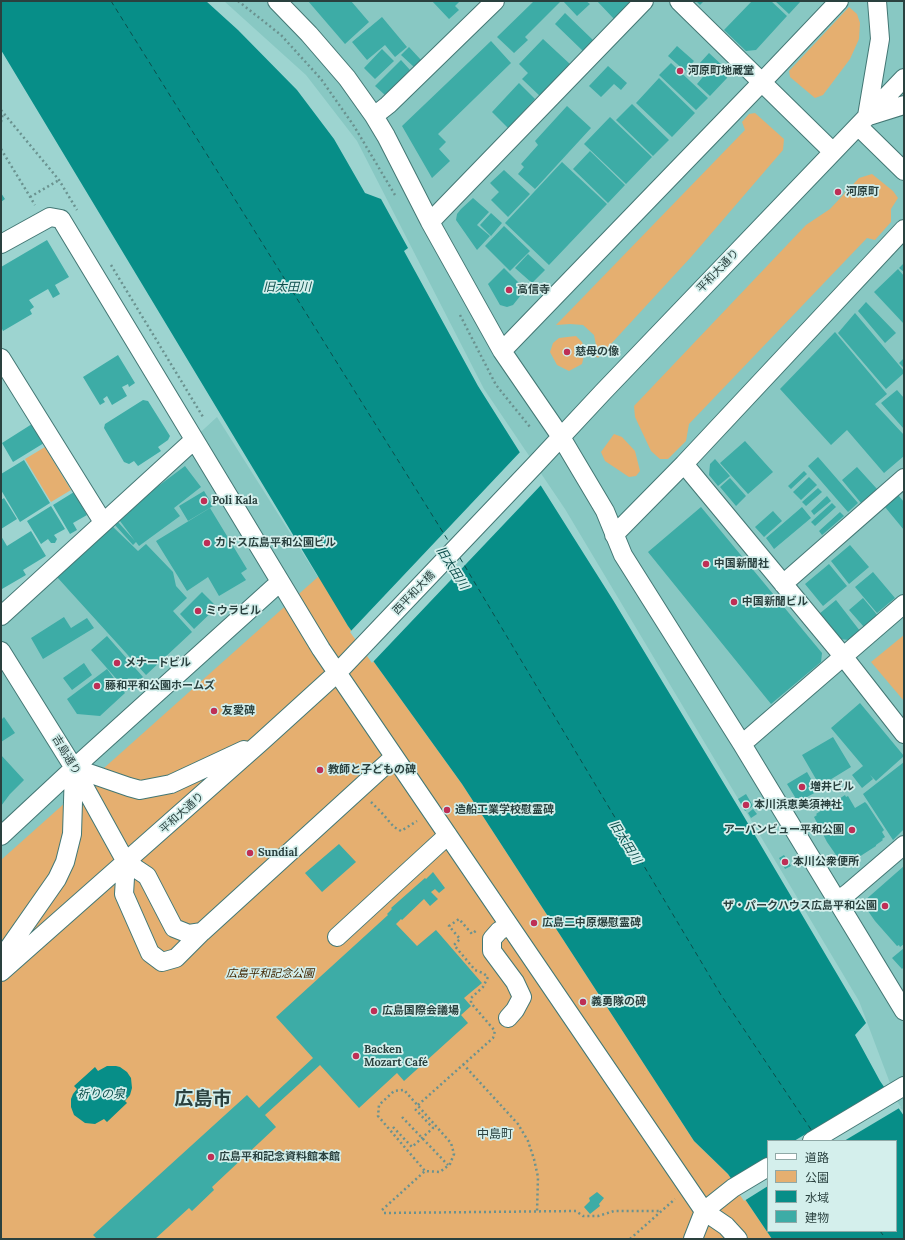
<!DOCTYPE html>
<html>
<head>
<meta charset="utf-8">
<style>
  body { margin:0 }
  #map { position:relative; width:905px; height:1240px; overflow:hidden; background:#9dd4d0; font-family:Lora,"Noto Sans JP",serif }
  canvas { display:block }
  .frame { position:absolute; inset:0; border:2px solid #2a413f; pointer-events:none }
  .legend { position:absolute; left:767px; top:1140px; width:130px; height:92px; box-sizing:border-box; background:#d4efec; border:1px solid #90a9a7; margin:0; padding:5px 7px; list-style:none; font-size:12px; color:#2a413f }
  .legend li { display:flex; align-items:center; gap:8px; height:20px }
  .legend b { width:20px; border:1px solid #90a9a7 }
</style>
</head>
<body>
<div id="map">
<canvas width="905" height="1240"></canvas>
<div class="frame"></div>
<ul class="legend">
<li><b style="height:5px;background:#fff"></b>道路</li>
<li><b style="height:11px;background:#e5af70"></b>公園</li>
<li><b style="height:11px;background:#078e88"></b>水域</li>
<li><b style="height:11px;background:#3daca6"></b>建物</li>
</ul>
</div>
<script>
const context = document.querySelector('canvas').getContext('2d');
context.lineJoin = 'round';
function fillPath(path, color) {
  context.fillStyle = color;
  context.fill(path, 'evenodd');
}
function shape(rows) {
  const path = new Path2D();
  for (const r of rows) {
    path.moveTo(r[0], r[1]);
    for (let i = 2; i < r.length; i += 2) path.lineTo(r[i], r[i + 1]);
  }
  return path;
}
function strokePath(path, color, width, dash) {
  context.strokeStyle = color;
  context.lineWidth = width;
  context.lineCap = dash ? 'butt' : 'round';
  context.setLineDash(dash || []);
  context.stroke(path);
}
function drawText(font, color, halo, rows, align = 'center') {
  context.font = font + ' Lora,"Noto Sans JP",serif';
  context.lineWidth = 3.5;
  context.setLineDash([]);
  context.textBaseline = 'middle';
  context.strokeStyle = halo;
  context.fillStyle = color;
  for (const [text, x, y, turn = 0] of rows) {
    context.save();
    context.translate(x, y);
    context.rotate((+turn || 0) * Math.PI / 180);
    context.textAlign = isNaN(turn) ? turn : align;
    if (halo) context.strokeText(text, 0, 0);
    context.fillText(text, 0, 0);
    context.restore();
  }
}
fillPath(shape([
  [224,1,904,1,904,1111,899,1107,859,1001,565,509,484,389,357,141,306,75],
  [217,417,362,647,1,979,1,616]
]), '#88c8c3');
fillPath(shape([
  [849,7,857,14,860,23,859,39,850,59,823,95,815,98,790,77,789,71],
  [755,113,784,139,783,150,691,257,598,358,592,353,596,345,594,335,583,325,570,324,556,325,745,130,742,122,749,114],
  [872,174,893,191,898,198,891,209,891,222,875,240,867,238,689,424,686,441,668,459,660,459,651,451,635,417,634,406,806,225,830,209,859,178],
  [576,336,582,342,585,351,582,364,569,371,557,365,550,352,553,343,559,338],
  [614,434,622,437,635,451,640,471,636,476,629,477,605,461,601,452],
  [45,447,71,490,51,502,25,459],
  [319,576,348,626,462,784,694,1141,728,1174,772,1239,1,1239,1,860],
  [904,635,904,701,871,662]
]), '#e5af70');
fillPath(shape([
  [1,1,206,1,238,30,297,90,334,139,365,193,381,199,408,248,404,251,478,386,613,600,740,810,866,1023,855,1035,880,1081,904,1116,904,1239,772,1239,728,1174,694,1141,462,784,348,626,1,50],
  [768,1141,896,1141,896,1231,768,1231],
  [107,1066,116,1066,120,1067,127,1072,131,1078,132,1088,130,1095,125,1101,127,1103,107,1122,104,1119,95,1124,85,1123,74,1115,71,1107,71,1099,73,1094,77,1089,74,1086,95,1067,98,1071]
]), '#078e88');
fillPath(shape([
  [521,451,542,484,372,663,350,632],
  [886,1086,901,1107,844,1141,794,1141],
  [768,1157,768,1186,744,1201,730,1180]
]), '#9dd4d0');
strokePath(shape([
  [111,1,449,542],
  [460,558,721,995,812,1131],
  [880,1231,886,1239]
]), '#0c4e4b', 1, [5, 4]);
fillPath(shape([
  [308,1,351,1,369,22,345,44],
  [432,1,460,1,455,6,459,10,449,19],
  [534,1,561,1,525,37,528,40,514,53,497,37],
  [563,1,586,1,590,4,577,16],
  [597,1,635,1,615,20],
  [696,1,704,1,700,5],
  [752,1,771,1,787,16,756,50,746,51,724,30],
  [775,1,801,1,789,14],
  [565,13,594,41,584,52,555,24],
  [382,17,407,47,395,57,385,45,367,60,352,42],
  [543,39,571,65,541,97,522,79,528,73,519,64],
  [491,41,511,63,438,134,446,142,439,149,450,161,432,178,402,126],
  [677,46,694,61,685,71,668,56],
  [409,47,421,60,414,67,401,55],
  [382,49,394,61,375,79,364,68],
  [709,53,724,67,727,78,710,96,697,84,707,72,699,64],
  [401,60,410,70,385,95,375,86],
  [671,63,708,98,696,110,659,75],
  [608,66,627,83,621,90,614,84,601,97,589,86],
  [659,78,695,113,672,137,636,103],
  [519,83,535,99,508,128,492,112],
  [632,104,669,140,653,156,616,120],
  [567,106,591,128,535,189,518,174,524,167,521,164,538,145,535,141],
  [610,117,652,157,626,184,584,144],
  [590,151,625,185,608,203,573,169],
  [562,162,607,204,549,265,505,223],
  [504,170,530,194,508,217,491,200,499,192,490,183],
  [1,193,5,199,1,202],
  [473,198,489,212,477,225,490,236,477,250,456,220,457,214,461,209],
  [491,213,502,223,491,236,480,225],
  [504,226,530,251,510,271,485,246],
  [47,240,69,277,55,285,60,294,53,298,48,289,29,300,34,307,30,310,32,314,3,331,2,329,1,330,1,267],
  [528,254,545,270,532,283,515,268],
  [904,263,904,272,899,268],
  [504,268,520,284,523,291,521,295,513,305,507,307,500,305,488,284],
  [898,269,904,276,904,324,874,292],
  [866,302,896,333,885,343,858,311],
  [855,313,904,371,904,373,886,389,838,333],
  [835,332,887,394,875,404,904,435,904,456,884,473,847,430,831,445,780,389],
  [118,355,135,383,129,387,128,384,122,387,127,396,112,405,107,396,103,399,105,402,100,405,83,377],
  [904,358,904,368,899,363],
  [897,390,904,398,904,429,881,403],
  [143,400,148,401,170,436,168,440,158,447,161,451,138,466,134,461,129,464,124,462,104,428,105,424],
  [32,424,44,443,13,462,2,443],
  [745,441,773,472,748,494,720,463],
  [818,457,858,503,848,512,808,466],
  [715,459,730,476,718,486,709,475,710,464],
  [24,460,50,503,20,522,1,490,1,474],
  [185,466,201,487,174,508,180,516,139,546,136,542,133,545,115,525,118,522,135,541,117,517],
  [857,467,877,489,861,503,842,480],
  [804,471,807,474,791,489,788,486],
  [809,477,817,485,801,500,793,492],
  [730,478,746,496,736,506,720,487],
  [818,488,822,492,806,506,802,502],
  [204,491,213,506,188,521,179,506],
  [74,492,87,515,73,523,77,530,70,534,53,505],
  [898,495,904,502,904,530,885,507],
  [827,496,831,501,814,515,811,511],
  [4,498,17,519,1,529,1,500],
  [832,503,836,507,815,526,811,522],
  [51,506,65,529,54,535,57,539,55,543,51,543,48,539,41,544,27,521],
  [701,507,822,653,821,662,771,704,648,552],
  [802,507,811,518,774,549,766,538],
  [210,508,247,569,241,573,246,580,219,596,208,577,187,591,156,541],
  [773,511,782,521,764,537,755,527],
  [840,512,844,516,822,535,819,531],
  [112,526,138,551,146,544,173,572,176,586,187,598,173,611,192,632,146,675,57,577],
  [31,531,46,556,23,570,26,575,2,589,1,587,1,536,7,546],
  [850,545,869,567,849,584,831,561],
  [829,564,847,586,823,606,805,584],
  [873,572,895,598,877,613,855,587],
  [202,592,217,607,194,629,180,614],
  [863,598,878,616,864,627,849,610],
  [836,600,860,631,849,640,839,639,819,614],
  [64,617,71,628,87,618,94,628,43,659,31,638],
  [107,636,143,677,127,691,91,650],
  [84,663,92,675,72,690,63,678],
  [107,669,125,693,100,716,77,714,67,699],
  [860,703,904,756,876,781,870,775,873,779,862,788,852,775,863,766,831,728],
  [4,717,15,733,1,742,1,720],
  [833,737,851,767,820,786,802,755],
  [1,755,24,780,10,794,1,806],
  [904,762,904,829,893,840,863,794],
  [807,772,818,791,798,802,787,784],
  [746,794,753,806,745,811,738,799],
  [845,795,846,797,848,796,855,808,865,802,867,804,884,830,882,832,885,837,882,839,883,840,876,845,876,846,848,864,847,862,843,865,827,842,814,817,817,815,816,814],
  [753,809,757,814,751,818,748,813],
  [339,844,356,862,322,892,305,873],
  [784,855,791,866,785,869,779,858],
  [904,866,904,944,900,947,899,945,897,946,875,921,868,911,869,910,863,902],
  [433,872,445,888,439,893,435,889,431,892,438,899,430,906,424,899,402,920,401,919,396,924,417,946,436,930,482,983,464,998,471,1006,461,1015,468,1023,404,1081,397,1073,359,1108,320,1065,265,1115,276,1127,212,1187,214,1190,192,1211,189,1208,155,1239,97,1239,93,1235,247,1095,259,1108,313,1058,276,1017,388,915,387,914,392,909,391,908,425,878,426,879],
  [904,948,904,967,902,969,892,958],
  [597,1192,604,1198,599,1204,600,1206,590,1214,584,1207,590,1201,589,1198]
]), '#3daca6');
const minor = shape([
  [277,1,309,34,347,78,374,116,386,136,430,222,502,351,561,437,605,511,623,555,742,744,904,1011],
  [679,1,833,152],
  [374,116,388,105,495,1],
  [867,116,880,39,877,1],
  [869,116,904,105],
  [858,126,904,171],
  [430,222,644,1],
  [1,244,50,217,61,219,321,649,704,1211,726,1226,738,1239],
  [502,351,762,82,839,1],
  [1,358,103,522],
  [684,464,843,656,904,734],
  [614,535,684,464,904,229],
  [783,584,904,478],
  [1,616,194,440],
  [1,651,74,768,126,862,147,876,174,928,189,934,202,932],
  [742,744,904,604],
  [74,768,129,787,140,790,171,784,244,750],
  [1,836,74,768,280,582],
  [126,862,124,894,150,953,162,962,176,958,202,932,394,757],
  [837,901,848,893,904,845],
  [337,937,448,835],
  [1,959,57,879,65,862,72,834,74,769],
  [1,972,261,742,337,673,534,466,603,392,904,78],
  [508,1018,515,1010,522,997,515,982,492,951,492,939,499,931,509,925],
  [812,1141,904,1086],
  [693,1239,704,1211,733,1188,768,1167]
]);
strokePath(minor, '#437774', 20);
strokePath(shape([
  [238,1,281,35,321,79,354,126,395,195],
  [1,110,59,180,77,210],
  [1,122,3,113],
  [1,149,35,205],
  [30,197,59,180],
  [111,265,203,417],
  [460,315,496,385,530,427],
  [371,802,381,812,394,827,401,831,417,821],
  [463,1064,518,1124,528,1141,534,1159,538,1177,537,1212],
  [418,1105,493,1038,495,1031,471,1003,471,998,483,987,488,977,483,973,475,970,454,945,460,939,449,926,459,919,472,934,477,930],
  [402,1117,448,1165],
  [393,1127,412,1147,433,1128,415,1109],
  [382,1210,425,1171,440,1172,450,1164,454,1154,451,1143,404,1090,394,1091,379,1105,378,1116,425,1171],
  [384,1213,576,1211,583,1216,598,1216,614,1211,661,1211],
  [630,1239,675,1199]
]), '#6a928f', 2.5, [2, 3]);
strokePath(minor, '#fff', 18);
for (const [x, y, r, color] of [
  [680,71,4,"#be2f56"],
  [838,192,4,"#be2f56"],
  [509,290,4,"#be2f56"],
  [567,352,4,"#be2f56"],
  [204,501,4,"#be2f56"],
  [207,543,4,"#be2f56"],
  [706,564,4,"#be2f56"],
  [734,602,4,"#be2f56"],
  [198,611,4,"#be2f56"],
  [117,663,4,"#be2f56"],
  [97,686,4,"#be2f56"],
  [214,711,4,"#be2f56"],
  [320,770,4,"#be2f56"],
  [802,787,4,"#be2f56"],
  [746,805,4,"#be2f56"],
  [447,810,4,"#be2f56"],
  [852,830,4,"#be2f56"],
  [250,853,4,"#be2f56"],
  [785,862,4,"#be2f56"],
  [885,906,4,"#be2f56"],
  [534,923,4,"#be2f56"],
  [583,1002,4,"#be2f56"],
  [374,1011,4,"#be2f56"],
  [356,1056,4,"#be2f56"],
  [211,1157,4,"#be2f56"]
]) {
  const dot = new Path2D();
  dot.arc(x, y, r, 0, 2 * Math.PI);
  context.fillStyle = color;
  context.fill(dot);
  strokePath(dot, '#d4efec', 1.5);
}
drawText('bold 11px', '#2a413f', '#d4efec', [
  ["河原町地蔵堂",688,71],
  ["河原町",846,192],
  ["高信寺",517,290],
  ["慈母の像",575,352],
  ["Poli Kala",212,501],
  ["カドス広島平和公園ビル",215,543],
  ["中国新聞社",714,564],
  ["中国新聞ビル",742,602],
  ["ミウラビル",206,611],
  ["メナードビル",125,663],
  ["藤和平和公園ホームズ",105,686],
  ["友愛碑",222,711],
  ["教師と子どもの碑",328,770],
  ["増井ビル",810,787],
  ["本川浜恵美須神社",754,805],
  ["造船工業学校慰霊碑",455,810],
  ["アーバンビュー平和公園",844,830,"right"],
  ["Sundial",258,853],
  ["本川公衆便所",793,862],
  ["ザ・パークハウス広島平和公園",877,906,"right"],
  ["広島二中原爆慰霊碑",542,923],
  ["義勇隊の碑",591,1002],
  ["広島国際会議場",382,1011],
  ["Backen",364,1050],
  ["Mozart Café",364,1063],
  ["広島平和記念資料館本館",219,1157]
], 'left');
drawText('11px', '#2a413f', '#d4efec', [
  ["平和大通り",718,271,-46],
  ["西平和大橋",414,593,-46],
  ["吉島通り",66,755,59],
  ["平和大通り",182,813,-42]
]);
drawText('italic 11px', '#3f2501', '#d4efec', [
  ["広島平和記念公園",270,974]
]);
drawText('italic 12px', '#0c4e4b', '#d4efec', [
  ["旧太田川",287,288],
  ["旧太田川",452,568,58],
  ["旧太田川",625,842,58],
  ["祈りの泉",101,1095]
]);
drawText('12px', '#2a413f', '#d4efec', [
  ["中島町",495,1135]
]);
drawText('bold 19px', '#2a413f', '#d4efec', [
  ["広島市",203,1100]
]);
</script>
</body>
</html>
